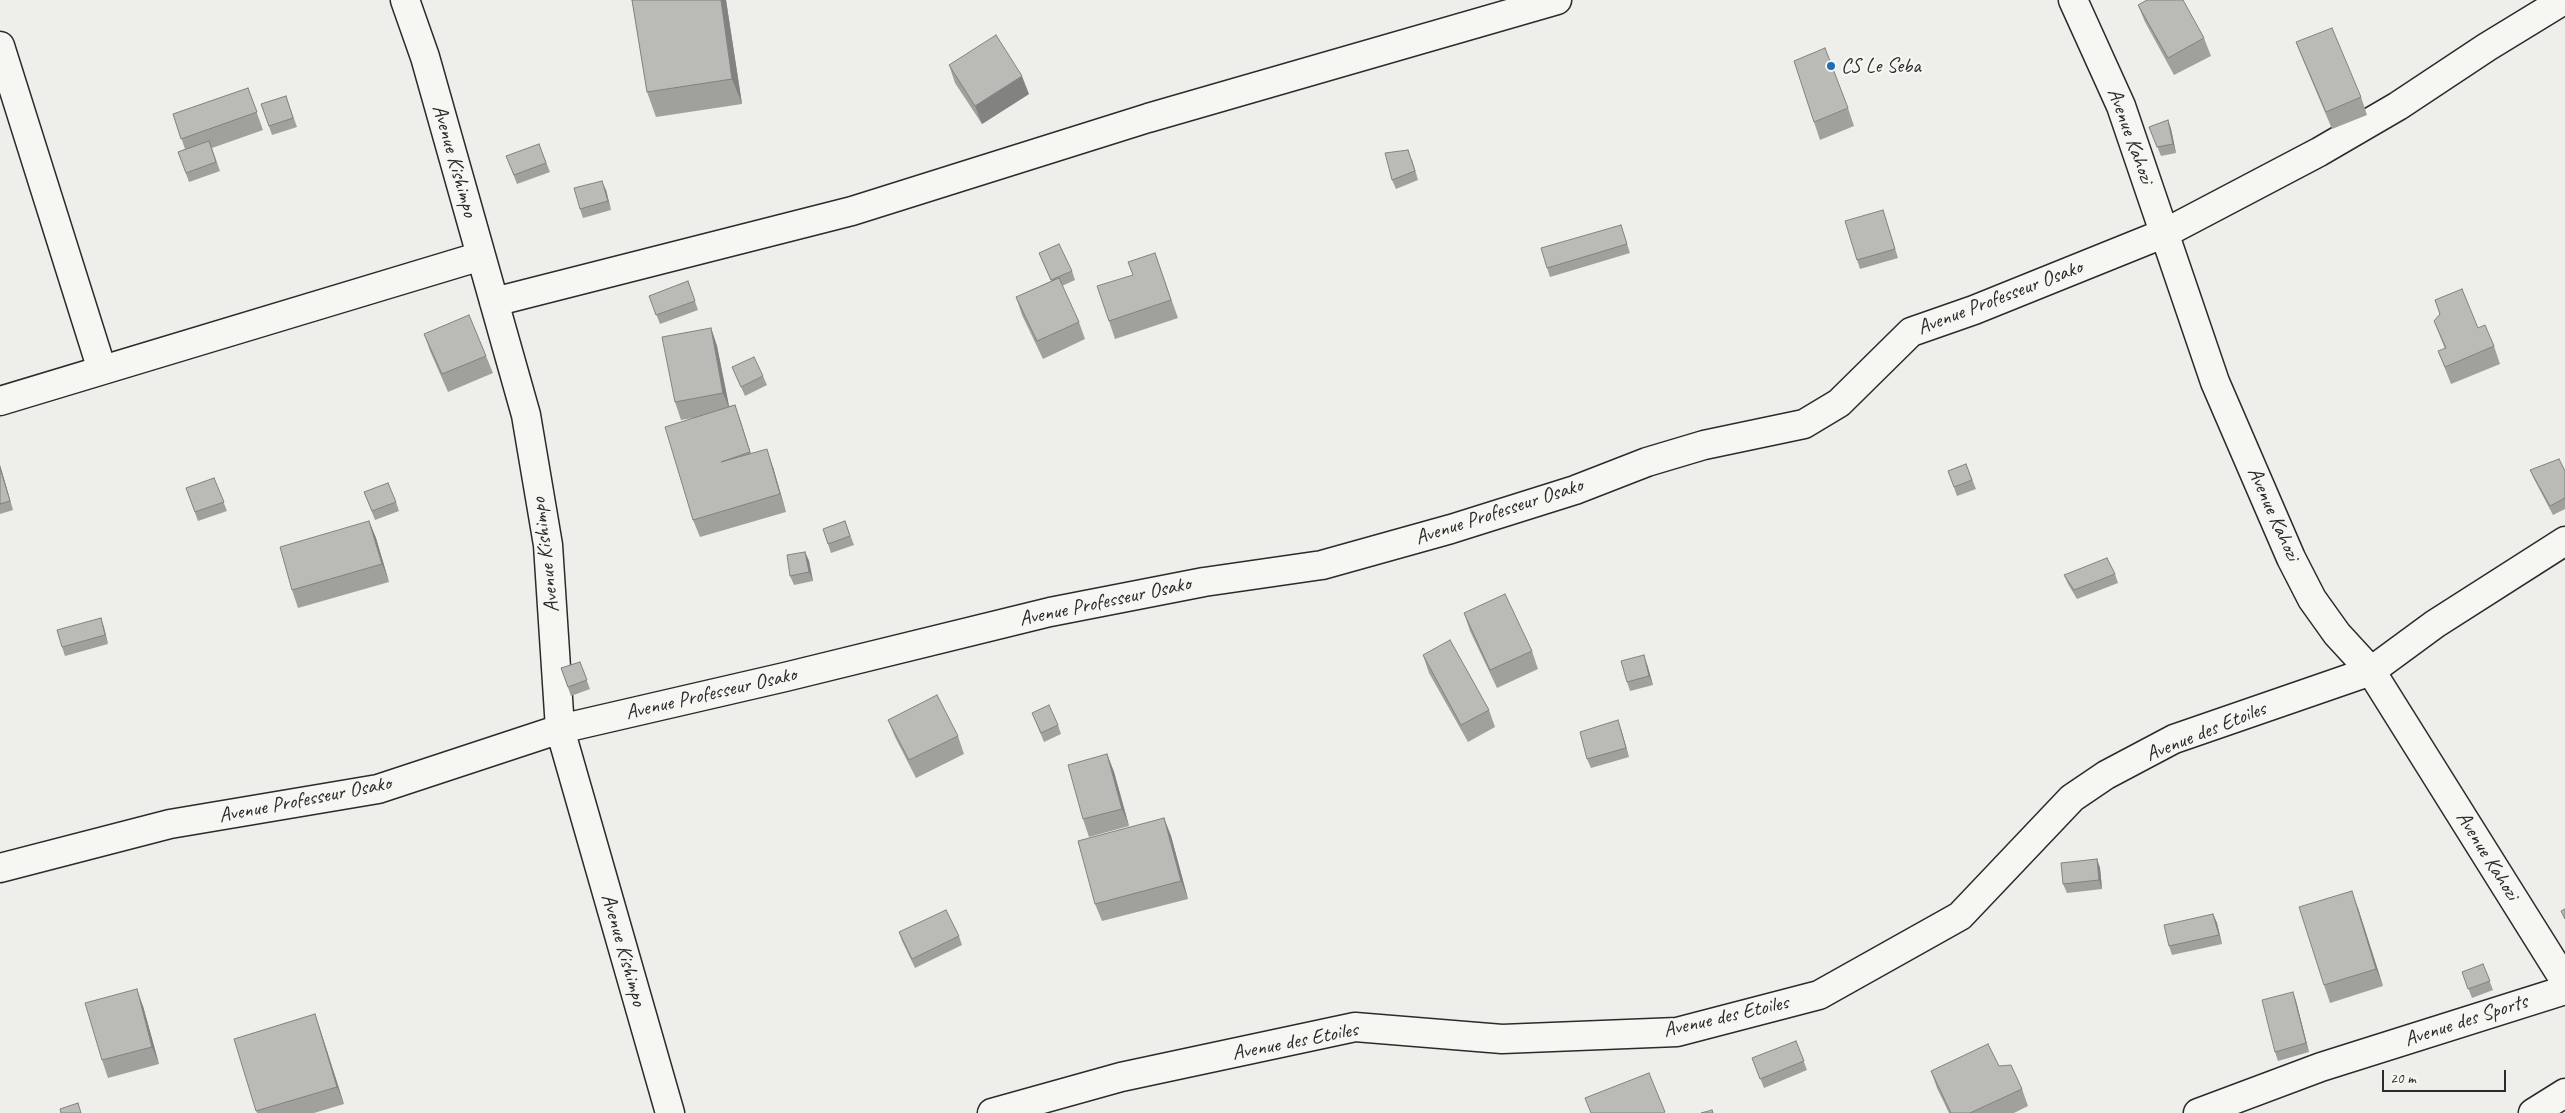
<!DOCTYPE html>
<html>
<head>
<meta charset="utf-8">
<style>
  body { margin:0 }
  #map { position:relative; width:2565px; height:1113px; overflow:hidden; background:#eeeeea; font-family:Caveat,sans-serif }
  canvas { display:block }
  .scale { position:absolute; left:2382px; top:1070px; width:124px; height:22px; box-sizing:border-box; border:2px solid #2b2b2b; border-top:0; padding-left:6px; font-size:15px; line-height:18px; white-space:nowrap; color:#2b2b2b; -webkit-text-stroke:4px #f6f6f2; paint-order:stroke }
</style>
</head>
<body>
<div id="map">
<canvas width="2565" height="1113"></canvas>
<div class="scale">20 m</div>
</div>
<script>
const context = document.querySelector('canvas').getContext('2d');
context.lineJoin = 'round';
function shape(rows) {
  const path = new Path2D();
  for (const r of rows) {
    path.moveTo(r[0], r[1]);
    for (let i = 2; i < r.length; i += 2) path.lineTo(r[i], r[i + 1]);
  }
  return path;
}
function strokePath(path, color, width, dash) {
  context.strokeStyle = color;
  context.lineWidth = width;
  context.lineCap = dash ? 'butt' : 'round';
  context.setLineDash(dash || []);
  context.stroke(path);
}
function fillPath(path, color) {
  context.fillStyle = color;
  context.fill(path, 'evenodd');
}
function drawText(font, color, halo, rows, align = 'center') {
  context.font = font + ' Caveat,sans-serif';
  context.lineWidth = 4.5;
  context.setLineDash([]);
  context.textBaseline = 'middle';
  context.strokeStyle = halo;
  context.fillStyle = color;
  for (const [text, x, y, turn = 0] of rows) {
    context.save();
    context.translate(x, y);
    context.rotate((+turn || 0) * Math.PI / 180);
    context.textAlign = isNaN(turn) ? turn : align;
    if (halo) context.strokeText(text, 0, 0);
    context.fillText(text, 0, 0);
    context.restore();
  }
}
const street = shape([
  [405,0,425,57,526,415,548,545,560,729,670,1113],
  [2073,0,2121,106,2215,382,2291,558,2312,599,2337,634,2371,671,2565,981],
  [0,46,102,370],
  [494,302,852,211,1148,118,1557,0],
  [0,401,481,256],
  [0,868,170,824,378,789,560,729,785,677,1050,612,1204,582,1322,565,1451,529,1575,490,1647,462,1704,445,1804,424,1839,403,1911,332,1974,310,2165,233,2319,152,2398,106,2487,47,2564,0],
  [992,1113,1121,1077,1355,1027,1502,1039,1677,1032,1819,995,1960,916,2072,798,2106,775,2174,739,2371,671,2435,624,2565,541],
  [2198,1113,2321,1067,2565,990],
  [2533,1113,2565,1093]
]);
strokePath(street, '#2b2b2b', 31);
strokePath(street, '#f6f6f2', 28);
fillPath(shape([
  [632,0,726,0,742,104,656,117,647,92],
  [2138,5,2204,38,2211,56,2174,75,2145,22],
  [2296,42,2361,97,2367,115,2332,129,2303,60],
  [949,65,1029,94,982,124,955,83],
  [248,88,263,130,212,148,220,171,189,182,178,152,185,149,173,114],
  [286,96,297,127,272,135,261,104],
  [1848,108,1854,126,1820,140,1814,122],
  [2168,120,2171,129,2176,153,2161,156,2149,127],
  [539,144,550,172,517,184,506,156],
  [1412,159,1418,180,1396,189,1392,180],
  [606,190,611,210,583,218,580,209],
  [1883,210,1898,258,1860,269,1857,260],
  [1621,225,1630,253,1550,277,1547,268],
  [1039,253,1072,271,1075,280,1062,286,1079,322,1085,339,1043,359,1022,315,1016,297,1051,281],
  [1155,253,1178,318,1115,339,1109,321,1133,275],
  [688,281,698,310,660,324,649,296],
  [2435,300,2478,328,2494,346,2500,364,2451,384,2438,351,2445,349,2434,321,2440,315],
  [711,328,717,346,729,406,735,405,751,454,773,467,786,512,700,537,693,520,693,418,681,420,675,402],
  [424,334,486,356,493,373,448,392,430,351],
  [732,367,763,376,767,385,745,396],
  [1966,464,1976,489,1957,496,1948,471],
  [0,465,13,510,0,514],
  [2530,470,2565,471,2565,509,2553,515,2534,479],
  [214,478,227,511,198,521,186,488],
  [364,492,396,502,399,511,375,520],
  [369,521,376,538,389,582,298,608,292,590],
  [845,521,854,545,831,553,823,529],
  [805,552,809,561,813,581,794,585,790,576],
  [2115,574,2118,583,2077,599,2068,584,2064,575],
  [1464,613,1532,651,1538,669,1497,688,1470,631],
  [101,618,108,644,65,656,62,647],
  [1423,655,1489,710,1495,727,1468,742,1429,673],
  [580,662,590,689,571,696,561,668],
  [1647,664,1653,685,1630,691,1627,682],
  [1032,713,1058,725,1061,734,1044,742],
  [888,720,958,736,964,754,916,778,895,737],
  [1621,729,1629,757,1591,768,1587,759],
  [1107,754,1114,772,1129,826,1089,837,1083,819],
  [1164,818,1171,836,1188,899,1102,921,1095,904],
  [2097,859,2100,868,2102,889,2067,893,2063,884],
  [2358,908,2383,986,2330,1003,2324,985],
  [2213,914,2217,923,2222,944,2172,955,2169,946],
  [899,932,959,936,962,945,915,968,902,941],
  [2483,964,2493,990,2472,998,2462,972],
  [2293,992,2296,1001,2309,1052,2278,1061,2275,1052],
  [143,1006,159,1064,108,1078,102,1060],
  [315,1014,321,1032,344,1104,314,1113,257,1113,234,1039],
  [1796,1041,1807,1070,1764,1088,1752,1058],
  [1931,1071,2022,1089,2028,1106,2014,1113,1949,1113,1937,1088]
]), '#a0a09d');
fillPath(shape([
  [721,0,726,0,742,104,732,79],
  [1022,76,1029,94,982,124,975,106],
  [2168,120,2171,129,2176,153,2173,144],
  [602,181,606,190,611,210,608,201],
  [711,328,717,346,730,411,723,393],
  [735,405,741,422,756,470,750,452],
  [767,449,773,467,786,512,780,494],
  [0,465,13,510,0,468],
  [369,521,376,538,389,582,382,564],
  [805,552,809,561,813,581,809,572],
  [101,618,104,627,108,644,105,635],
  [1644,655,1647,664,1653,685,1649,676],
  [1618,720,1621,729,1629,757,1626,748],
  [1107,754,1114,772,1129,826,1122,809],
  [1164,818,1171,836,1188,899,1181,881],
  [2097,859,2100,868,2102,889,2099,880],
  [2352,891,2358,908,2383,986,2376,969],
  [2213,914,2217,923,2222,944,2219,935],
  [137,989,143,1006,159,1064,152,1047],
  [2293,992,2296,1001,2309,1052,2306,1043],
  [315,1014,321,1032,344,1104,337,1087]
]), '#828280');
const building = shape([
  [632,0,721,0,732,79,647,92,632,0],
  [2147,0,2183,0,2204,38,2168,58,2138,5,2147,0],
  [2332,28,2361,97,2326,112,2296,42,2332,28],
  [996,35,1022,76,975,106,949,65,996,35],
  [1825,48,1848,108,1814,122,1794,61,1825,48],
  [248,88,257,112,181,139,173,114,248,88],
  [286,96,293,118,269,126,261,104,286,96],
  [2168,120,2173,144,2157,147,2149,127,2168,120],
  [209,141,216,162,186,173,178,152,209,141],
  [539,144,546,163,514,175,506,156,539,144],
  [1408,150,1415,171,1392,180,1385,153,1408,150],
  [602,181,608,201,580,209,574,188,602,181],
  [1883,210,1895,249,1857,260,1845,221,1883,210],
  [1621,225,1627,244,1547,268,1541,248,1621,225],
  [1059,244,1072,271,1051,280,1039,253,1059,244],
  [1155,253,1171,300,1109,321,1097,286,1133,275,1128,262,1155,253],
  [1059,278,1079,322,1037,341,1016,297,1059,278],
  [688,281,695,301,656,315,649,296,688,281],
  [2462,289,2478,328,2485,325,2494,346,2445,367,2438,351,2446,348,2434,321,2440,314,2435,300,2462,289],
  [469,315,486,356,442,374,424,334,469,315],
  [711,328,723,393,675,402,662,337,711,328],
  [754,357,763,376,741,387,732,367,754,357],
  [735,405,750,452,721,462,767,449,780,494,693,520,665,427,735,405],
  [2559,459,2565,471,2565,498,2550,506,2530,470,2559,459],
  [1966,464,1972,480,1954,487,1948,471,1966,464],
  [0,468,10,501,0,504,0,468],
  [214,478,224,502,195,512,186,488,214,478],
  [388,483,396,502,372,511,364,492,388,483],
  [369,521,382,564,292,590,280,547,369,521],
  [845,521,850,536,828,544,823,529,845,521],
  [805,552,809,572,790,576,787,555,805,552],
  [2107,558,2115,574,2074,590,2064,575,2107,558],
  [1505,594,1532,651,1490,670,1464,613,1505,594],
  [101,618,105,635,62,647,57,630,101,618],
  [1450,640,1489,710,1461,725,1423,655,1450,640],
  [1644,655,1649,676,1627,682,1621,661,1644,655],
  [580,662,587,680,568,687,561,668,580,662],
  [937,695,958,736,909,760,888,720,937,695],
  [1049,705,1058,725,1041,733,1032,713,1049,705],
  [1618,720,1626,748,1587,759,1580,732,1618,720],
  [1107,754,1122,809,1083,819,1068,765,1107,754],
  [1164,818,1181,881,1095,904,1078,841,1164,818],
  [2097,859,2099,880,2063,884,2061,863,2097,859],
  [2352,891,2376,969,2324,985,2299,907,2352,891],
  [2565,909,2565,919,2561,911,2565,909],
  [946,910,959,936,912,959,899,932,946,910],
  [2213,914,2219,935,2169,946,2164,925,2213,914],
  [2483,964,2490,981,2468,989,2462,972,2483,964],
  [137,989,152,1047,102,1060,85,1003,137,989],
  [2293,992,2306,1043,2275,1052,2262,1000,2293,992],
  [315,1014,337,1087,256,1111,234,1039,315,1014],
  [1796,1041,1804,1061,1760,1079,1752,1058,1796,1041],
  [1988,1044,1999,1066,2011,1065,2022,1089,1970,1113,1951,1113,1931,1071,1988,1044],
  [1649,1073,1665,1112,1663,1113,1591,1113,1585,1098,1649,1073],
  [78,1103,81,1113,61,1113,60,1109,78,1103],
  [1712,1110,1713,1113,1701,1113,1712,1110]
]);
fillPath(building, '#babab7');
strokePath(building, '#828280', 1);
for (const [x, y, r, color] of [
  [1831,66,5,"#1f6fb2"]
]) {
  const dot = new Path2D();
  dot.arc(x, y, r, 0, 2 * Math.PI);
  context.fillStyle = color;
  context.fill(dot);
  strokePath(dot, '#f6f6f2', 2);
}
drawText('21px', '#2b2b2b', '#f6f6f2', [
  ["CS Le Seba",1841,66]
], 'left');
drawText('21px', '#2b2b2b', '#f6f6f2', [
  ["Avenue Kahozi",2130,136,70],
  ["Avenue Kishimpo",454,161,74],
  ["Avenue Professeur Osako",2000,298,-21],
  ["Avenue Professeur Osako",1499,512,-18],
  ["Avenue Kahozi",2273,514,66],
  ["Avenue Kishimpo",546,555,-97],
  ["Avenue Professeur Osako",1105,602,-12],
  ["Avenue Professeur Osako",711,694,-13],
  ["Avenue des Etoiles",2206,732,-22],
  ["Avenue Professeur Osako",305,800,-11],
  ["Avenue Kahozi",2487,856,58],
  ["Avenue Kishimpo",623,950,74],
  ["Avenue des Etoiles",1726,1017,-13],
  ["Avenue des Sports",2466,1021,-18],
  ["Avenue des Etoiles",1295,1042,-11]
]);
</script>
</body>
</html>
